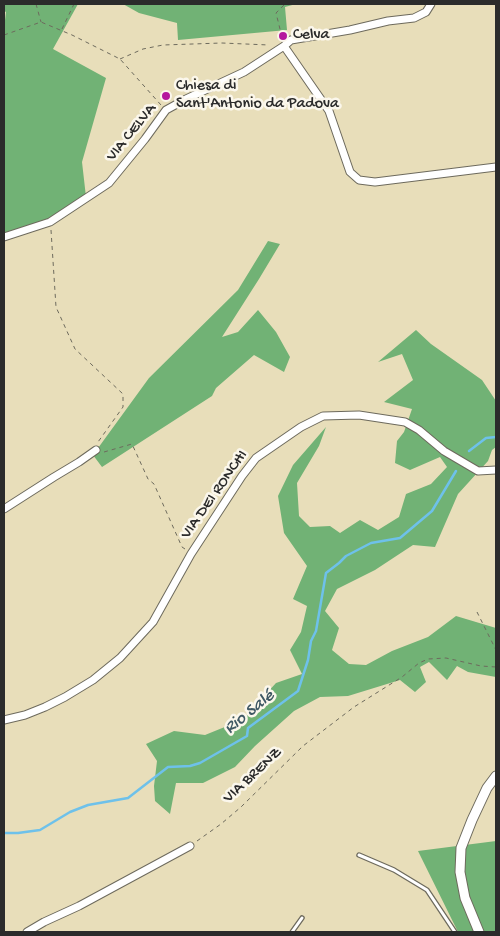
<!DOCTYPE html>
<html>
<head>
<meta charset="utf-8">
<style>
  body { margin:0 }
  #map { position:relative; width:500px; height:936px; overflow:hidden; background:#e8deba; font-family:"Gochi Hand",sans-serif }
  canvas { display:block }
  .frame { position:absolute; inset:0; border:5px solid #2b2b2b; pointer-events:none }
</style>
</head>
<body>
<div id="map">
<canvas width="500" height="936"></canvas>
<div class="frame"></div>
</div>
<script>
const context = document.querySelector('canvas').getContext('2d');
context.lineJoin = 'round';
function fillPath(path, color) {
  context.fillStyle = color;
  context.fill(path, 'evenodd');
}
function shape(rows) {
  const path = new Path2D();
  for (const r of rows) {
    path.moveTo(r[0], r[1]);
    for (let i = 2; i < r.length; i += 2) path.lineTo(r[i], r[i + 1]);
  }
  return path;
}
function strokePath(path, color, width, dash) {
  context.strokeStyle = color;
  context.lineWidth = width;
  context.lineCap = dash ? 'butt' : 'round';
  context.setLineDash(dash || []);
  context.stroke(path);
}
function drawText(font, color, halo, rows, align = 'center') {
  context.font = font + ' "Gochi Hand",sans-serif';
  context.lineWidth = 5;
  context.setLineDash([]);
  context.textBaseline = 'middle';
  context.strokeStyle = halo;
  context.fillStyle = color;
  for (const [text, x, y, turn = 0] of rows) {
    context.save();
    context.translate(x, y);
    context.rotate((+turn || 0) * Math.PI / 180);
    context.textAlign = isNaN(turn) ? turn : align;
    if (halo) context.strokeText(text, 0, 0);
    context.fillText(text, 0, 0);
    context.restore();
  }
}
fillPath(shape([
  [4,4,78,4,53,49,106,78,82,162,86,197,49,219,4,233,4,21,5,20,6,12,4,11],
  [123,4,296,4,285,7,287,30,178,40,177,23,139,13],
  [268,241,280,244,259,279,222,337,238,332,258,310,276,332,290,357,284,372,254,355,216,388,212,396,102,467,93,455,149,378,238,290],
  [416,330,431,344,482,380,496,401,496,447,492,450,488,461,458,494,435,547,413,545,375,570,337,589,325,611,339,628,332,650,349,664,366,665,392,651,428,637,456,616,496,628,496,677,468,672,457,666,447,680,429,662,420,667,426,682,415,692,400,680,348,696,320,697,294,711,255,746,235,767,203,783,176,783,170,814,155,801,154,786,157,761,146,744,174,731,205,735,242,720,276,683,302,674,290,650,301,632,307,606,293,599,307,566,284,533,278,496,293,465,326,427,319,446,297,483,299,516,310,527,330,526,340,533,360,520,378,530,399,517,406,494,431,484,447,467,440,457,410,470,395,463,397,441,404,432,412,409,384,402,413,380,402,354,378,362],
  [496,841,496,932,458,932,418,851]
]), '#71b275');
strokePath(shape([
  [469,451,486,438,496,437],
  [4,833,18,833,40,830,70,812,88,805,128,798,168,767,190,766,200,763,247,736,248,728,298,691,308,660,311,641,316,631,326,573,339,563,346,556,371,543,400,538,432,511,456,471]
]), '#6ec1ea', 2.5);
const service = shape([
  [359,855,394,870,427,890,455,932],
  [292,932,302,918]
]);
const minor = shape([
  [284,46,329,111,350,172,359,180,375,182,496,167],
  [4,237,50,222,109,183,145,139,166,110,186,99,244,72,284,46,291,40,350,30,388,21,414,18,426,12,431,4],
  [4,509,54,477,79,462,96,450],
  [4,720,25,715,45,707,65,697,93,680,120,658,153,622,191,554,242,476,256,458,301,427,323,416,359,415,405,422,419,430,444,451,478,471,496,470],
  [27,932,44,922,79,906,190,846]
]);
const tertiary = shape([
  [479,932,465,898,460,872,461,848,472,820,487,788,496,776]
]);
strokePath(service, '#6d6a5d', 5.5);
strokePath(minor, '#6d6a5d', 9);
strokePath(tertiary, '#6d6a5d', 11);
strokePath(shape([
  [36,4,41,22],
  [62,29,74,4],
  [4,35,41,22,72,35,120,59,161,105],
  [282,37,276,13,285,4],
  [120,59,143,49,163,45,222,43,269,45],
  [51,230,56,307,75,349,123,394,123,407,98,442],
  [104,452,132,444,148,479,154,484,182,547,185,549],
  [477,612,496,650],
  [197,841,221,824,241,807,303,746,354,707,402,677,419,663,428,659,446,658,481,666,496,667],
  [170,932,171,932]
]), '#6d6a5d', 1, [4, 4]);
strokePath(service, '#fff', 3);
strokePath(minor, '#fff', 7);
strokePath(tertiary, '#fff', 9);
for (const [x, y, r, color] of [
  [283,36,5,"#b5179e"],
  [166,96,5,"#b5179e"]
]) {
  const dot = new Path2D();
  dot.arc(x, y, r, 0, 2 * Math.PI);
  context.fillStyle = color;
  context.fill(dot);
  strokePath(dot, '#fbf7ec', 2);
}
drawText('16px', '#2b2b2b', '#fbf7ec', [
  ["Celva",293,36],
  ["Chiesa di",176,87],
  ["Sant'Antonio da Padova",176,105]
], 'left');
drawText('16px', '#2b2b2b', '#fbf7ec', [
  ["VIA CELVA",132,133,-51],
  ["VIA DEI RONCHI",215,495,-55],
  ["VIA BRENZ",253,776,-43]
]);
drawText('italic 18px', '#3f5864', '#fbf7ec', [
  ["Rio Salé",250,713,-39]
]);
</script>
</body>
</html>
